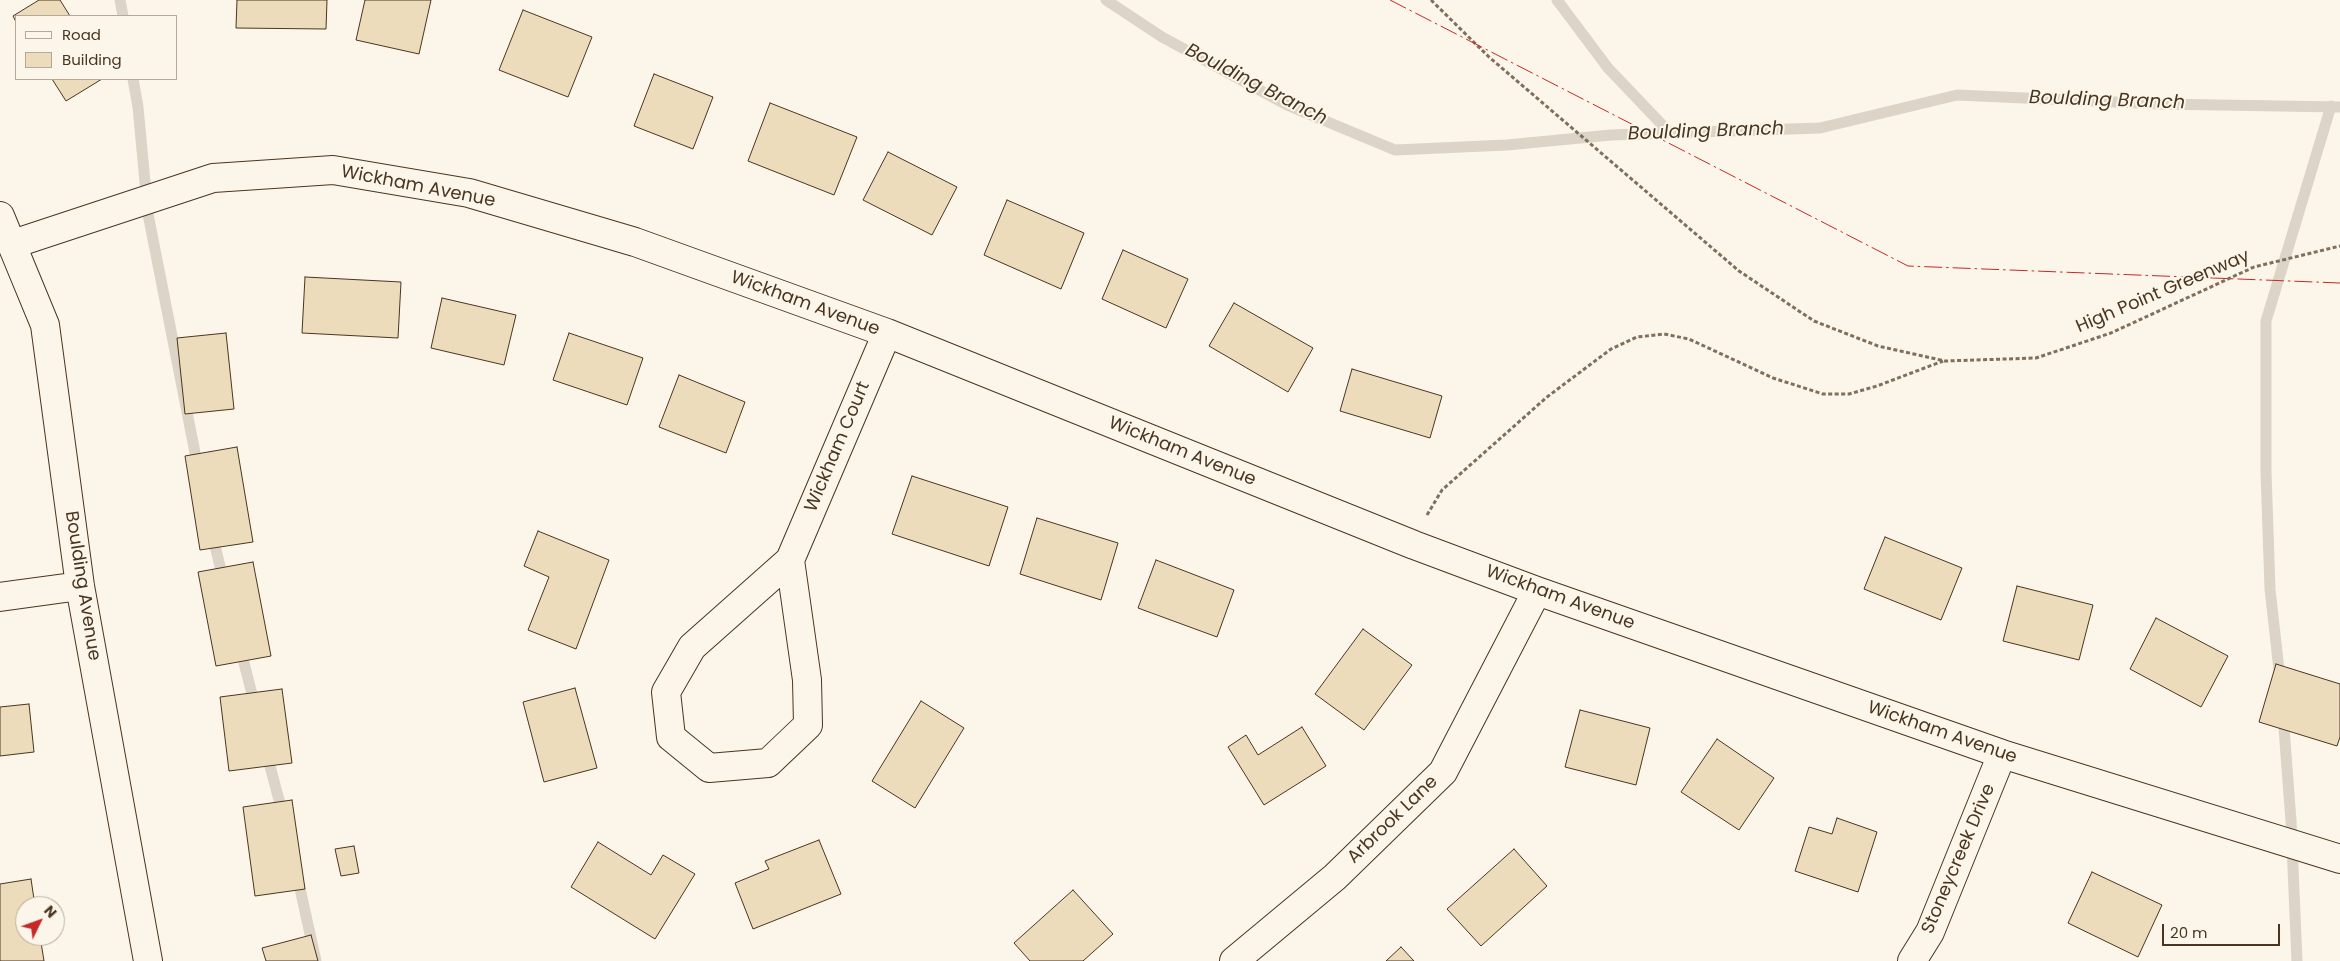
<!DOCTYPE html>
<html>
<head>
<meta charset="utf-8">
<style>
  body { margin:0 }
  #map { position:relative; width:2340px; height:961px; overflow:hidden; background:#fbf6e9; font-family:Poppins,sans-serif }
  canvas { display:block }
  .legend { position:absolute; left:15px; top:15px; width:162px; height:65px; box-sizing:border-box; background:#fbf6e9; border:1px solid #b4a999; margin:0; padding:6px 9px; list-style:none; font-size:15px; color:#4a3520 }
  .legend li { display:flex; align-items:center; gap:10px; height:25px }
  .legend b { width:25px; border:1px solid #b4a999 }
  .north { position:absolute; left:15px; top:896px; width:50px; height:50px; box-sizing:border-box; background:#fbf6e9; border:1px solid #b4a999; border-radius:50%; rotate:48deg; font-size:14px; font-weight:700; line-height:20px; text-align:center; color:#4a3520 }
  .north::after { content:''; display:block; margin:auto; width:18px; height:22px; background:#c62828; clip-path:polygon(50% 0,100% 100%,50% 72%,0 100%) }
  .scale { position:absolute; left:2162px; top:924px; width:118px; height:22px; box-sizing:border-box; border:2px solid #4a3520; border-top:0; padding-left:6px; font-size:15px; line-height:18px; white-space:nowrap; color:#4a3520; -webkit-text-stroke:4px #fbf6e9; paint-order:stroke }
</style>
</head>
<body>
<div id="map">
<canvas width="2340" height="961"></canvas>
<ul class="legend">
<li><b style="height:6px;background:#fbf6e9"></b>Road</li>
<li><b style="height:14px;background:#ecdcbc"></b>Building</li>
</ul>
<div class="north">N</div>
<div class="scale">20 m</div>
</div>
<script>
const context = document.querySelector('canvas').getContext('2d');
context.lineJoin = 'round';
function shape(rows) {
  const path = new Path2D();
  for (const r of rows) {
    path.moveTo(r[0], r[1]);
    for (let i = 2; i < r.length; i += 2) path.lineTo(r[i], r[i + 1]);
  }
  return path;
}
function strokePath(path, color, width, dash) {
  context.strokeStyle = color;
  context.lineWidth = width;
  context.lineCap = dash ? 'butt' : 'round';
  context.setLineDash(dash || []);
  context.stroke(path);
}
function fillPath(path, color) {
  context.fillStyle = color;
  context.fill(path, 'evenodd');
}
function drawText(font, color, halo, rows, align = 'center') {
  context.font = font + ' Poppins,sans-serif';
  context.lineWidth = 4;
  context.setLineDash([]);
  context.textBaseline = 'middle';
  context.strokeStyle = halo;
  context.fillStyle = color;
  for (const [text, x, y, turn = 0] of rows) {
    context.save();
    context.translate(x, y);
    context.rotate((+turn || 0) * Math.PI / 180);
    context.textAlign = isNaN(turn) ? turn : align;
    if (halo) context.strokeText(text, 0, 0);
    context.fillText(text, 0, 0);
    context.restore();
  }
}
strokePath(shape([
  [120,0,123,16],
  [1106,0,1162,37,1287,105,1395,150,1507,145,1611,135,1820,128,1957,95,2158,104,2340,107],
  [1557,0,1608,68,1669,132],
  [133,79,138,107,148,214,198,468],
  [212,533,224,583],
  [240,647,255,706],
  [2280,679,2270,589,2266,472,2266,321,2331,106],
  [2283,715,2291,821,2297,961],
  [266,751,283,815],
  [297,875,316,961]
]), '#dcd4c6', 11);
const building = shape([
  [39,0,60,0,70,16,16,16,16,22,13,16,39,0],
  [237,0,327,0,326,29,236,28,237,0],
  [365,0,431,0,419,54,356,40,365,0],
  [523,10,592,37,568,97,499,70,523,10],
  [654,74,713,97,693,149,634,126,654,74],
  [52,79,102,79,66,101,52,79],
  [770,103,857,137,834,195,748,161,770,103],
  [888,152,957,187,932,235,863,200,888,152],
  [1007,200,1084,233,1061,289,984,255,1007,200],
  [1123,250,1188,279,1166,328,1102,299,1123,250],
  [305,277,401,282,398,338,302,333,305,277],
  [442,298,516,315,504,365,431,348,442,298],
  [1234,303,1313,348,1288,392,1209,346,1234,303],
  [226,333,234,409,185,414,177,338,226,333],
  [569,333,643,358,627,405,553,380,569,333],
  [1352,369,1442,396,1430,438,1340,411,1352,369],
  [679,375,745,402,726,453,659,427,679,375],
  [237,447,253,542,200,550,185,456,237,447],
  [912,476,1008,507,989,566,892,534,912,476],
  [1037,518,1118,543,1101,600,1020,574,1037,518],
  [538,531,609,560,576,649,528,630,549,577,524,566,538,531],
  [1885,537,1962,568,1941,620,1864,589,1885,537],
  [1156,560,1234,590,1217,637,1138,608,1156,560],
  [253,562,271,656,216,666,198,572,253,562],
  [2017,586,2093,605,2079,660,2003,641,2017,586],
  [2156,618,2228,656,2201,707,2130,669,2156,618],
  [1363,629,1412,665,1364,730,1315,694,1363,629],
  [2276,664,2340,684,2340,737,2337,746,2259,722,2276,664],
  [575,688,597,768,544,782,523,702,575,688],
  [282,689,292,763,229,771,220,697,282,689],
  [921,701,964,728,915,808,872,781,921,701],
  [29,704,34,752,0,756,0,707,29,704],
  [1580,710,1650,728,1636,785,1565,767,1580,710],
  [1302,727,1326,766,1264,805,1228,747,1246,735,1258,755,1302,727],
  [1717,739,1774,778,1739,830,1681,792,1717,739],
  [292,800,305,889,255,896,243,807,292,800],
  [1837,818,1877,832,1858,892,1795,871,1809,827,1832,834,1837,818],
  [819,840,841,894,753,929,735,883,769,869,765,861,819,840],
  [598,842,651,875,663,855,695,874,655,939,571,887,598,842],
  [354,846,359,873,341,876,335,849,354,846],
  [1514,849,1547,886,1481,946,1447,909,1514,849],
  [2092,872,2162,905,2138,957,2068,923,2092,872],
  [31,879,35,906,25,906,25,936,40,936,44,961,0,961,0,884,31,879],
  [1073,890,1113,934,1083,961,1030,961,1014,943,1073,890],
  [311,935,318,961,266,961,262,948,311,935],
  [1401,947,1414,961,1386,961,1401,947]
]);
fillPath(building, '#ecdcbc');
strokePath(building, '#4a3520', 1);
const street = shape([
  [0,216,45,325,80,586,148,961],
  [13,244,213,178,333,170,469,193,635,242,887,333,1414,545,1537,591,2002,754,2340,859],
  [790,560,807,680,808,725,768,763,709,768,671,737,666,692,692,647,790,560,887,333],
  [0,597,80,586],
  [1234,961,1335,877,1443,772,1537,591],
  [1912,961,1930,932,2002,754]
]);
strokePath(street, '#4a3520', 30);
strokePath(shape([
  [1431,0,1489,57,1739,271,1814,321,1878,346,1945,361,2036,358,2111,333,2254,267,2340,246],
  [1427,515,1442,490,1547,397,1611,349,1637,337,1664,334,1689,339,1773,378,1823,394,1849,394,1877,386,1943,361]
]), '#7f6f5c', 3, [4, 2.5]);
strokePath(street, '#fbf6e9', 28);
strokePath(shape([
  [1390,0,1908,266,2340,283]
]), '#c62828', 1, [18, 4, 2.5, 4]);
drawText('18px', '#4a3520', '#fbf6e9', [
  ["Wickham Avenue",418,187,11],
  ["High Point Greenway",2163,292,-23],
  ["Wickham Avenue",805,304,20],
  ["Wickham Court",838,447,-67],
  ["Wickham Avenue",1182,452,22],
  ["Boulding Avenue",82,586,81],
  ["Wickham Avenue",1560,598,20],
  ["Wickham Avenue",1942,733,19],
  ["Arbrook Lane",1393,820,-44],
  ["Stoneycreek Drive",1959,859,-67]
]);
drawText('italic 19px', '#4a3520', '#fbf6e9', [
  ["Boulding Branch",1256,85,27],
  ["Boulding Branch",2107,101,2],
  ["Boulding Branch",1706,132,-2]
]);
</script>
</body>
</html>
